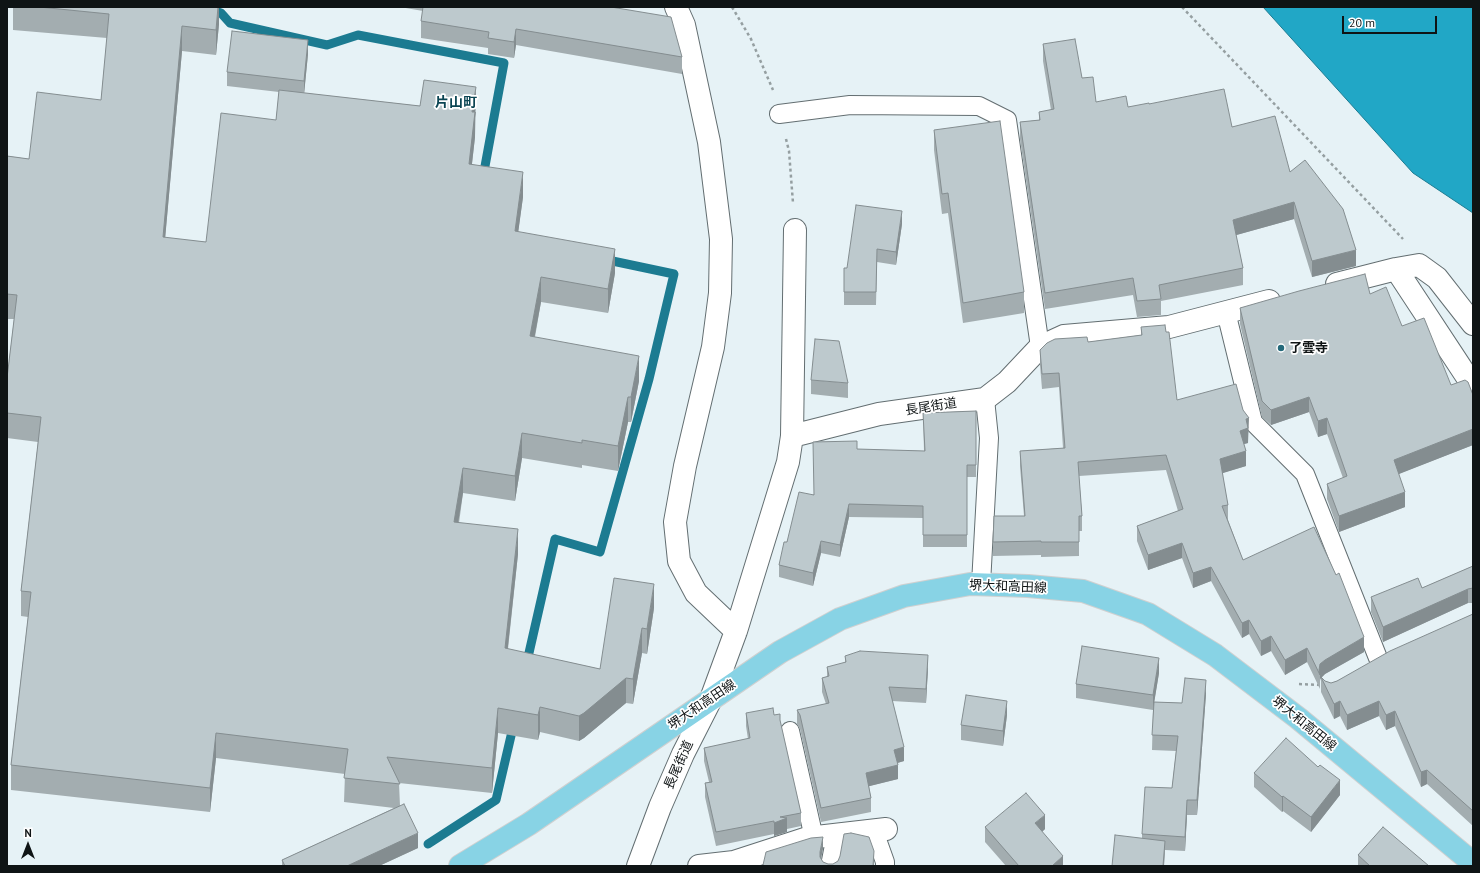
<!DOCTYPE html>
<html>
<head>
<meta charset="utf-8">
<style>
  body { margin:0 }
  #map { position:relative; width:1480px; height:873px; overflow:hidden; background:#e6f2f6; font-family:"PT Sans",sans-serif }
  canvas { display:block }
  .frame { position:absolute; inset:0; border:8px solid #0f1415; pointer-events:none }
  .north { position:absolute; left:8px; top:825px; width:40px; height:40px; -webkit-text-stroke:3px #fff; paint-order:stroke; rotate:0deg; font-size:11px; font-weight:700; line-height:16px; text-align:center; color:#0f1415 }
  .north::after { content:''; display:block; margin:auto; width:14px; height:18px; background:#0f1415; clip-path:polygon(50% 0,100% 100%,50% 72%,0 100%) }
  .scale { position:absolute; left:1342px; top:16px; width:95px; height:18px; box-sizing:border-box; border:2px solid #0f1415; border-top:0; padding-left:5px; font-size:12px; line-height:14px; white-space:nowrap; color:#0f1415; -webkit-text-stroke:3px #fff; paint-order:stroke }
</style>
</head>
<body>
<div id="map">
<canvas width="1480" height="873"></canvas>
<div class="frame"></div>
<div class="north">N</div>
<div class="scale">20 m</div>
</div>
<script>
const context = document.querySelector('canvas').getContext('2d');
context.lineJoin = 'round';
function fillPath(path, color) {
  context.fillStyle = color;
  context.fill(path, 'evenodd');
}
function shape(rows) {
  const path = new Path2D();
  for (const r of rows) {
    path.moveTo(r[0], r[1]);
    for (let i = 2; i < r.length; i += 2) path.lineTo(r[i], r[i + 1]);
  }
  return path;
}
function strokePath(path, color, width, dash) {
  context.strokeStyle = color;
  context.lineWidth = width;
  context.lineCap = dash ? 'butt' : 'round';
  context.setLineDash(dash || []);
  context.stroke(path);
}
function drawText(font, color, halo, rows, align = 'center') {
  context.font = font + ' "PT Sans","Noto Sans JP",sans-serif';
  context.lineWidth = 3.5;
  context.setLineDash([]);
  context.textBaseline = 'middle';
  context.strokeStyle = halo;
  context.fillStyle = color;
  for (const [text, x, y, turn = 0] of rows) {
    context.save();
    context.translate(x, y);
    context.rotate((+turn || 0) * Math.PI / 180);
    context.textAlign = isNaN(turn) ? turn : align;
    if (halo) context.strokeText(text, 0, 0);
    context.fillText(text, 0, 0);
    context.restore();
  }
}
const water = shape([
  [1263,7,1473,7,1473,213,1413,173,1263,7]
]);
fillPath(water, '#21a7c6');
strokePath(water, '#1c7b91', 1);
strokePath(shape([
  [203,7,221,13,230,23,327,45,358,35,504,63,483,177],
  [526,666,555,539,600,552,649,379,674,274,603,259],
  [428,844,496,800,514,723]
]), '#1c7b91', 9);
const service = shape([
  [779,114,850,105,979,106,1007,120,1040,347],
  [1226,312,1253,422,1305,474,1378,658],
  [981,584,989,438,985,399],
  [790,731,814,838],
  [874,831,885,862,885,866],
  [830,866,836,835]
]);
const minor = shape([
  [676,7,684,25,709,142,721,239,720,293,713,347,685,466,675,522,679,561,696,593,736,631],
  [1396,269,1473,386],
  [1337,284,1396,269,1419,265,1437,278,1473,324],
  [792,436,795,230],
  [638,866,660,807,683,754,711,699,736,631,788,462,792,436,879,414,985,399,1007,382,1040,347,1064,336,1169,327,1269,301],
  [699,866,734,862,808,838,886,829]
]);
const primary = shape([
  [460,866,529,824,780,652,840,619,904,596,970,584,1028,586,1083,591,1148,614,1215,655,1298,718,1473,863]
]);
strokePath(service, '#636e71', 20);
strokePath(minor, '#636e71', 24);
strokePath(primary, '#cfd0d0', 24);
strokePath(shape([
  [732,7,751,39,773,90],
  [1182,7,1403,239],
  [786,139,789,151,793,203],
  [1299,684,1320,685]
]), '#959fa1', 2.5, [3, 3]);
strokePath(service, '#fff', 18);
strokePath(minor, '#fff', 22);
strokePath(primary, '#88d3e5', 22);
fillPath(shape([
  [13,7,219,7,219,24,216,55,182,51,165,238,206,242,276,120,279,92,227,86,227,72,308,54,304,93,420,106,476,112,475,118,475,137,472,164,523,197,518,232,615,273,608,313,541,302,535,337,639,381,631,422,628,422,618,471,582,465,582,468,522,458,515,501,463,493,459,523,518,554,508,649,600,669,654,608,647,654,642,653,633,704,626,703,584,738,579,741,540,732,538,740,498,733,492,793,399,783,400,806,418,848,379,866,282,866,282,860,394,808,344,802,345,774,216,758,210,812,11,790,11,765,28,617,21,616,21,591,38,442,7,438,7,378,14,319,7,319,7,156,29,159,101,100,107,38,13,30],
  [400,7,611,7,682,57,682,74,516,45,514,58,488,54,488,48,421,38,421,21,423,11],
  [1043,44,1082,78,1096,102,1128,107,1149,104,1232,127,1290,172,1356,266,1312,277,1294,219,1236,235,1243,268,1243,285,1161,301,1161,315,1137,317,1133,295,1045,309,1020,139,1020,122,1039,120,1039,112,1051,110,1043,61],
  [934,130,1024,292,1024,313,963,323,948,213,942,214,934,150],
  [902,224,896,265,877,262,876,305,844,305,844,268,847,268],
  [1370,294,1402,326,1451,385,1473,395,1473,445,1398,474,1405,507,1339,532,1327,499,1327,484,1343,478,1327,434,1318,437,1309,412,1271,425,1262,417,1240,324,1240,308],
  [1141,327,1177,400,1249,433,1248,433,1248,443,1244,444,1246,466,1222,473,1228,505,1228,520,1243,560,1364,652,1325,674,1321,678,1325,681,1331,683,1337,681,1473,614,1473,826,1427,784,1421,787,1395,726,1386,730,1379,716,1347,730,1340,716,1334,719,1321,692,1321,678,1320,681,1320,689,1307,662,1285,675,1271,651,1261,656,1249,634,1242,638,1211,581,1193,588,1182,558,1148,570,1137,541,1137,526,1178,511,1166,470,1079,476,1082,516,1082,531,1079,531,1079,556,1041,557,1041,555,993,556,993,542,1024,516,1020,466,1020,451,1063,448,1059,387,1042,389,1040,365,1040,350,1088,342,1141,335],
  [811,380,848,383,848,398,811,394],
  [976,411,976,477,967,477,967,547,923,547,923,518,849,517,840,557,821,553,813,586,779,577,779,565,787,542,813,495,857,449,924,451,923,413],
  [1473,566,1473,603,1468,603,1383,642,1371,612,1371,597,1422,588],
  [845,656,928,668,926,703,892,701,904,761,897,763,898,779,869,786,871,798,871,812,821,822,800,729,797,724,797,710,826,704,822,692,822,678,827,677,827,667,845,663],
  [1159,673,1154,702,1182,703,1206,694,1197,815,1187,815,1185,851,1165,850,1164,866,1112,866,1142,838,1142,834,1172,788,1176,751,1152,750,1153,710,1076,698,1076,684],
  [746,713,774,715,780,723,801,813,801,826,787,829,787,832,774,836,774,834,716,846,705,797,705,783,709,782,704,761,704,748,748,739,746,726],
  [1007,715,1003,746,961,740,961,725],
  [1318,767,1340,795,1311,832,1283,811,1282,812,1254,787,1254,773],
  [985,827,1045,829,1042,832,1063,866,1006,866,985,842],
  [1358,855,1429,866,1358,866]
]), '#a3adb0');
fillPath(shape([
  [218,7,219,7,219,24,216,55,216,30],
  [182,26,182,51,163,262,163,237],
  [516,29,516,45,514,58,514,42],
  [308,40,308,54,304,95,304,81],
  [476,87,475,137,469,189,469,164,472,112],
  [523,172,523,197,515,256,515,231],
  [1294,202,1294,219,1233,236,1233,220],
  [902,211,902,224,896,265,896,252],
  [615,249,615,273,608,313,608,289],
  [1356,250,1356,266,1312,277,1312,261],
  [541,277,541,302,530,361,530,336],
  [639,356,639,381,631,422,631,397],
  [628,397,628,422,618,471,618,446],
  [1309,397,1309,412,1271,425,1271,410],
  [1249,418,1248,443,1240,445,1240,431,1246,419],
  [1327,418,1327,434,1318,437,1318,421],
  [1473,429,1473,445,1394,476,1394,460],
  [522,433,522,458,515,501,515,476],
  [1246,451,1246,466,1220,474,1220,459],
  [463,468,463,493,454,547,454,522],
  [1405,492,1405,507,1339,532,1339,516],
  [849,504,849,517,840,557,840,545],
  [518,529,518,554,505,673,505,648],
  [821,541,821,553,813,586,813,573],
  [1182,543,1182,558,1148,570,1148,555],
  [1211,567,1211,581,1193,588,1193,573],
  [654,584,654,608,647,654,647,629],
  [1468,589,1468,603,1383,642,1383,627],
  [1249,620,1249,634,1242,638,1242,623],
  [642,628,642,653,633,704,633,679],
  [1271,636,1271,651,1261,656,1261,641],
  [1364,637,1364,652,1325,674,1320,679,1320,681,1320,675,1319,670,1320,664,1325,660],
  [1307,648,1307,662,1285,675,1285,660],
  [928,655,928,668,926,703,926,689],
  [1159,658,1159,673,1153,710,1153,695],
  [626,678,626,703,584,738,579,741,579,716],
  [1206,680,1206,694,1197,815,1197,800],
  [1007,701,1007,715,1003,746,1003,731],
  [1340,701,1340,716,1334,719,1334,704],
  [1379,701,1379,716,1347,730,1347,715],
  [540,707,540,732,538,740,538,715],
  [498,708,498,733,492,793,492,768],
  [1395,711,1395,726,1386,730,1386,715],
  [216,733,216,758,210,812,210,788],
  [904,747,904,761,894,764,894,750],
  [898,765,898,779,866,787,866,773],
  [1427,770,1427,784,1421,787,1421,772],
  [1340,780,1340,795,1311,832,1311,817],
  [1283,796,1283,811,1282,812,1282,797],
  [1187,800,1187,815,1185,851,1185,837],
  [1045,815,1045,829,1035,838,1035,823],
  [787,818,787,832,774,836,774,823],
  [418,833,418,848,379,866,347,866],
  [823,837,823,849,820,864,820,852],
  [1165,841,1164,866,1163,866],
  [874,851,874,866,873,866],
  [1063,856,1063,866,1052,866]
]), '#848d90');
const building = shape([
  [39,7,218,7,216,30,182,26,163,237,206,242,221,113,276,120,279,90,420,106,424,80,476,87,472,112,475,112,469,164,523,172,515,231,615,249,608,289,541,277,530,336,639,356,631,397,628,397,618,446,582,440,582,443,522,433,515,476,463,468,454,522,518,529,505,648,600,669,614,578,654,584,647,629,642,628,633,679,626,678,584,713,579,716,540,707,538,715,498,708,492,768,387,757,400,784,344,778,348,749,216,733,210,788,11,765,31,592,21,591,41,417,7,413,7,378,17,295,7,294,7,156,29,159,37,92,101,100,109,14,39,7],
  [423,7,611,7,671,17,682,57,516,29,514,42,488,38,489,32,421,21,423,7],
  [232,31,308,40,304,81,227,72,232,31],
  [1075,39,1082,78,1093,77,1096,102,1126,96,1128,107,1149,103,1149,104,1224,89,1232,127,1275,116,1290,172,1305,160,1343,209,1356,250,1312,261,1294,202,1233,220,1243,268,1159,285,1161,299,1137,301,1133,278,1045,293,1020,122,1040,120,1039,112,1054,109,1043,44,1075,39],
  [1000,121,1024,292,963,303,948,193,942,194,934,130,1000,121],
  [856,205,902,211,896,252,877,249,876,292,844,292,844,268,847,268,856,205],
  [1365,274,1370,294,1386,287,1402,326,1424,318,1451,385,1465,380,1468,382,1473,395,1473,429,1394,460,1405,492,1339,516,1327,484,1347,476,1327,418,1318,421,1309,397,1271,410,1262,401,1240,308,1299,291,1365,274],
  [1165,325,1166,332,1169,332,1177,400,1236,384,1243,410,1249,418,1246,419,1248,428,1240,431,1246,451,1220,459,1228,505,1222,506,1243,560,1314,527,1336,575,1339,573,1364,637,1325,660,1320,664,1319,670,1320,675,1307,648,1285,660,1271,636,1261,641,1249,620,1242,623,1211,567,1193,573,1182,543,1148,555,1137,526,1183,509,1166,455,1078,462,1082,516,1079,516,1079,542,1041,542,1041,541,993,542,994,516,1025,516,1020,451,1065,448,1059,373,1042,374,1040,350,1047,343,1055,339,1087,337,1088,342,1142,335,1141,327,1165,325],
  [815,339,839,341,848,383,811,380,815,339],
  [976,411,976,465,967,465,967,535,923,535,923,506,849,504,840,545,821,541,813,573,779,565,784,542,787,542,799,492,814,495,813,442,857,441,857,449,925,451,923,413,976,411],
  [1473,566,1473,588,1468,589,1383,627,1371,597,1418,578,1422,588,1473,566],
  [1473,614,1473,811,1427,770,1421,772,1395,711,1386,715,1379,701,1347,715,1340,701,1334,704,1321,677,1325,681,1331,683,1337,681,1390,651,1473,614],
  [1082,646,1159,658,1153,695,1076,684,1082,646],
  [860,651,928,655,926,689,889,687,904,747,894,750,898,765,866,773,871,798,821,808,800,715,797,710,829,703,822,678,829,676,827,667,846,662,845,656,860,651],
  [1185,678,1206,680,1197,800,1187,800,1185,837,1142,834,1145,787,1172,788,1178,736,1152,735,1154,702,1182,703,1185,678],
  [966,695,1007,701,1003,731,961,725,966,695],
  [773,708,774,715,780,714,780,720,801,813,780,817,787,818,774,823,774,821,716,832,705,783,712,782,704,748,750,738,746,713,773,708],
  [1286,738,1318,767,1320,765,1340,780,1311,817,1283,796,1282,797,1254,773,1286,738],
  [1026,793,1045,815,1035,823,1063,856,1052,866,1019,866,985,827,1026,793],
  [404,804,418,833,347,866,285,866,282,860,404,804],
  [1383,827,1429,866,1370,866,1358,855,1383,827],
  [851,833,869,837,874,851,873,866,765,866,763,865,766,852,811,838,823,837,820,852,820,857,823,862,828,864,833,864,838,861,840,856,844,834,851,833],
  [1115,835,1165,841,1163,866,1112,866,1115,835]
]);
fillPath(building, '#bdc9cd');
strokePath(building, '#848d90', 1);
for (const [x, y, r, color] of [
  [1281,348,4,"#25697a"]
]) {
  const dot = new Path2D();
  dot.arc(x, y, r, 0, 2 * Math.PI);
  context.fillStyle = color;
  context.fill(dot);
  strokePath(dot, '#fff', 1.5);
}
drawText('bold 13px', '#0f1415', '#fff', [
  ["了雲寺",1289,348]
], 'left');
drawText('13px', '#0f1415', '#fff', [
  ["長尾街道",931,407,-9],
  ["堺大和高田線",1008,587,2],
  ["堺大和高田線",702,705,-34],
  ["堺大和高田線",1304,724,39],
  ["長尾街道",679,765,-66]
]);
drawText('bold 14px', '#0b4553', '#fff', [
  ["片山町",456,103]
]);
</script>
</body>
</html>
